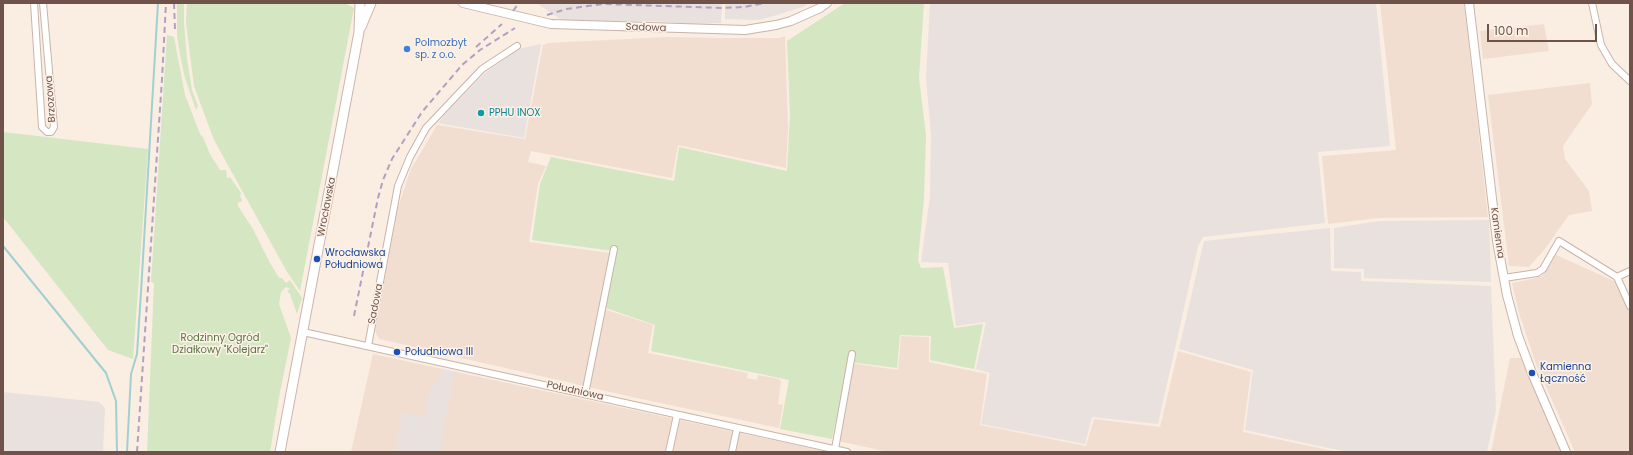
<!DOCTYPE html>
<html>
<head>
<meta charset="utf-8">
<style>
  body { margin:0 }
  #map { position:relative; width:1633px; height:455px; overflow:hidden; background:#faede2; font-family:Poppins,sans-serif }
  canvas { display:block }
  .frame { position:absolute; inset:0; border:4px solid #6f534b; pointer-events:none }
  .scale { position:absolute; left:1487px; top:24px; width:110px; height:18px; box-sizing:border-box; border:2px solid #6f534b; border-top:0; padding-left:5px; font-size:12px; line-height:14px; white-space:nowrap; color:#6f534b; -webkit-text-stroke:3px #fdf2e7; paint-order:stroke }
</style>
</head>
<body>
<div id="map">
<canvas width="1633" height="455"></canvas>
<div class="frame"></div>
<div class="scale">100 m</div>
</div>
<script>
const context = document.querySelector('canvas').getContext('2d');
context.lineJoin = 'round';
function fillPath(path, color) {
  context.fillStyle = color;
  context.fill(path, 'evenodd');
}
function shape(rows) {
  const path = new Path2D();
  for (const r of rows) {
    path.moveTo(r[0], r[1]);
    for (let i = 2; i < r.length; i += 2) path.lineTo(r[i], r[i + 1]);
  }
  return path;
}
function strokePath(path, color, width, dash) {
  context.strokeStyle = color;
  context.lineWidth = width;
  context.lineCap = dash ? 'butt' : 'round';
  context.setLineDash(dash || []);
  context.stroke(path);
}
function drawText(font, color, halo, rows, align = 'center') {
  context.font = font + ' Poppins,sans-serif';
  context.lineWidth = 3;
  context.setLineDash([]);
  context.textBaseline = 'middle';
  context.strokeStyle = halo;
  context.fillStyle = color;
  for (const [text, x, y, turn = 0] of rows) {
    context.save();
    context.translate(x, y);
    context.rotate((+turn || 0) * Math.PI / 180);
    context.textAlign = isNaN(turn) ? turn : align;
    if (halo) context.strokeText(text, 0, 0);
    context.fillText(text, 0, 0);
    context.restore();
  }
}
fillPath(shape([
  [1380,3,1464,3,1488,217,1378,218,1328,224,1322,156,1396,150],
  [1544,24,1549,51,1483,59,1480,31],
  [785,36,788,128,786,168,678,145,672,178,531,151,528,162,546,166,538,184,529,242,610,253,601,308,653,325,648,353,748,373,747,378,757,380,758,375,779,379,781,382,778,404,783,405,779,428,632,397,379,339,375,331,398,208,410,171,437,125,525,139,543,45,548,43,666,37,723,38,779,38],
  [1590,83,1592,104,1563,146,1565,159,1589,191,1592,211,1569,215,1544,250,1529,267,1509,266,1488,95],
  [1556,255,1621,284,1630,308,1630,452,1575,452,1536,364,1519,313,1512,283,1536,278,1543,275],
  [901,336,929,337,929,362,987,374,980,425,1086,446,1094,419,1160,427,1178,351,1251,372,1243,432,1338,452,888,452,838,441,850,363,898,370],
  [373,354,828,452,351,452],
  [1510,358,1521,358,1562,452,1491,452]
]), '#f1ded1');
fillPath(shape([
  [533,3,722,3,721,23,691,24,655,21,564,22,538,4],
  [725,3,809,3,803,7,760,20,725,19],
  [930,3,1376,3,1390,146,1318,152,1325,223,1203,237,1198,246,1158,424,1092,417,1085,444,981,424,990,373,976,369,986,322,956,326,948,263,921,262,930,196,931,134,926,78],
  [541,44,524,138,438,123,445,114,484,74,518,49],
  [1489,220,1491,282,1364,278,1364,269,1334,268,1334,228,1379,221],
  [1330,228,1331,271,1361,272,1361,281,1491,286,1496,410,1487,452,1347,452,1245,430,1253,370,1179,349,1204,241],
  [441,369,454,372,440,452,395,452,402,413,425,416,430,388,440,377],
  [3,392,99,402,105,408,103,452,3,452]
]), '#e9e1dd');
fillPath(shape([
  [177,3,184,3,184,23,187,59,192,90,198,106,196,110,185,78,180,55,177,35],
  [187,3,346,3,348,5,354,8,300,291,286,270,214,140,194,86,186,23],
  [845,3,924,3,919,78,926,135,924,198,918,260,921,268,943,267,954,328,983,324,974,369,930,360,931,336,900,335,897,368,849,362,832,439,780,429,789,380,651,351,655,325,603,307,613,251,532,240,540,184,551,157,674,181,679,147,787,171,790,115,787,41],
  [167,35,174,37,185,95,200,134,203,137,210,154,220,170,226,170,227,178,230,177,241,193,240,196,242,200,241,202,238,202,238,206,253,229,269,261,279,278,282,278,286,283,290,280,302,298,297,314,290,294,287,291,290,289,286,287,281,292,279,304,291,338,279,397,270,452,147,452,154,283,151,282],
  [3,132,148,149,133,359,108,350,3,217]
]), '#d5e6c2');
strokePath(shape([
  [3,246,106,373,116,401,117,452],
  [127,452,131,374,137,354,141,292,158,3]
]), '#a0d0d2', 2);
const minor = shape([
  [34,3,42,127,47,132,51,132,54,127,43,3],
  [1592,3,1601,45,1612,64,1630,81],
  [1617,277,1630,271],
  [1504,278,1537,273,1543,269,1559,241,1617,277,1630,306],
  [303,332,847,452],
  [368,346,398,186,410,157,426,128,482,69,517,46],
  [585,394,614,249],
  [835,449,852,354],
  [669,452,677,415],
  [732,452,737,428]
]);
const tertiary = shape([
  [463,3,551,24,745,30,776,25,791,21,820,8,827,3],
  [1469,3,1497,241,1507,295,1518,336,1532,373,1566,452]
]);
const secondary = shape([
  [361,27,371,3],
  [280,452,359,32,360,3]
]);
strokePath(minor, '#c9b4aa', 8);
strokePath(tertiary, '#c9b4aa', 10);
strokePath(secondary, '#ceb5aa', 11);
strokePath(minor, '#fff', 6);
strokePath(tertiary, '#fff', 8);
strokePath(secondary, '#fff', 9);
strokePath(shape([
  [174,3,175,30],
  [513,11,519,3],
  [547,15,566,9,603,4,723,8,744,7,765,3],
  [476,47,502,24],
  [354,316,378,198,383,180,392,159,422,112,462,65,480,50,515,28],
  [137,452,162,79,166,3]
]), '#afa2c1', 2, [6, 4]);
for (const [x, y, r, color] of [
  [407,49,4,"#3f7fe0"],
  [481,113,4,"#0f9aa8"],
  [317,259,4,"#1a4fb4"],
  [397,352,4,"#1a4fb4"],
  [1532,373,4,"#1a4fb4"]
]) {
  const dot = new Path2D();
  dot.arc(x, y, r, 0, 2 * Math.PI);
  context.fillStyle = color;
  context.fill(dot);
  strokePath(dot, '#fdf2e7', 1.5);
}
drawText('10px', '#6f534b', '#fdf2e7', [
  ["Sadowa",646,28,2],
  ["Brzozowa",51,99,-94],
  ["Wrocławska",327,207,-79],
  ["Kamienna",1497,233,82],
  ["Sadowa",376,304,-79],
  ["Południowa",575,391,13]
]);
drawText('10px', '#366cbe', '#fdf2e7', [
  ["Polmozbyt",415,43],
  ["sp. z o.o.",415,55]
], 'left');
drawText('10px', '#0d838f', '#fdf2e7', [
  ["PPHU INOX",489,113]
], 'left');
drawText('10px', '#164399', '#fdf2e7', [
  ["Wrocławska",325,253],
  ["Południowa",325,265],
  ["Południowa III",405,352],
  ["Kamienna",1540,367],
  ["Łączność",1540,379]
], 'left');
drawText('10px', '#587444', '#fdf2e7', [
  ["Rodzinny Ogród",220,338],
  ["Działkowy \"Kolejarz\"",220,350]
]);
</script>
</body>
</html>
